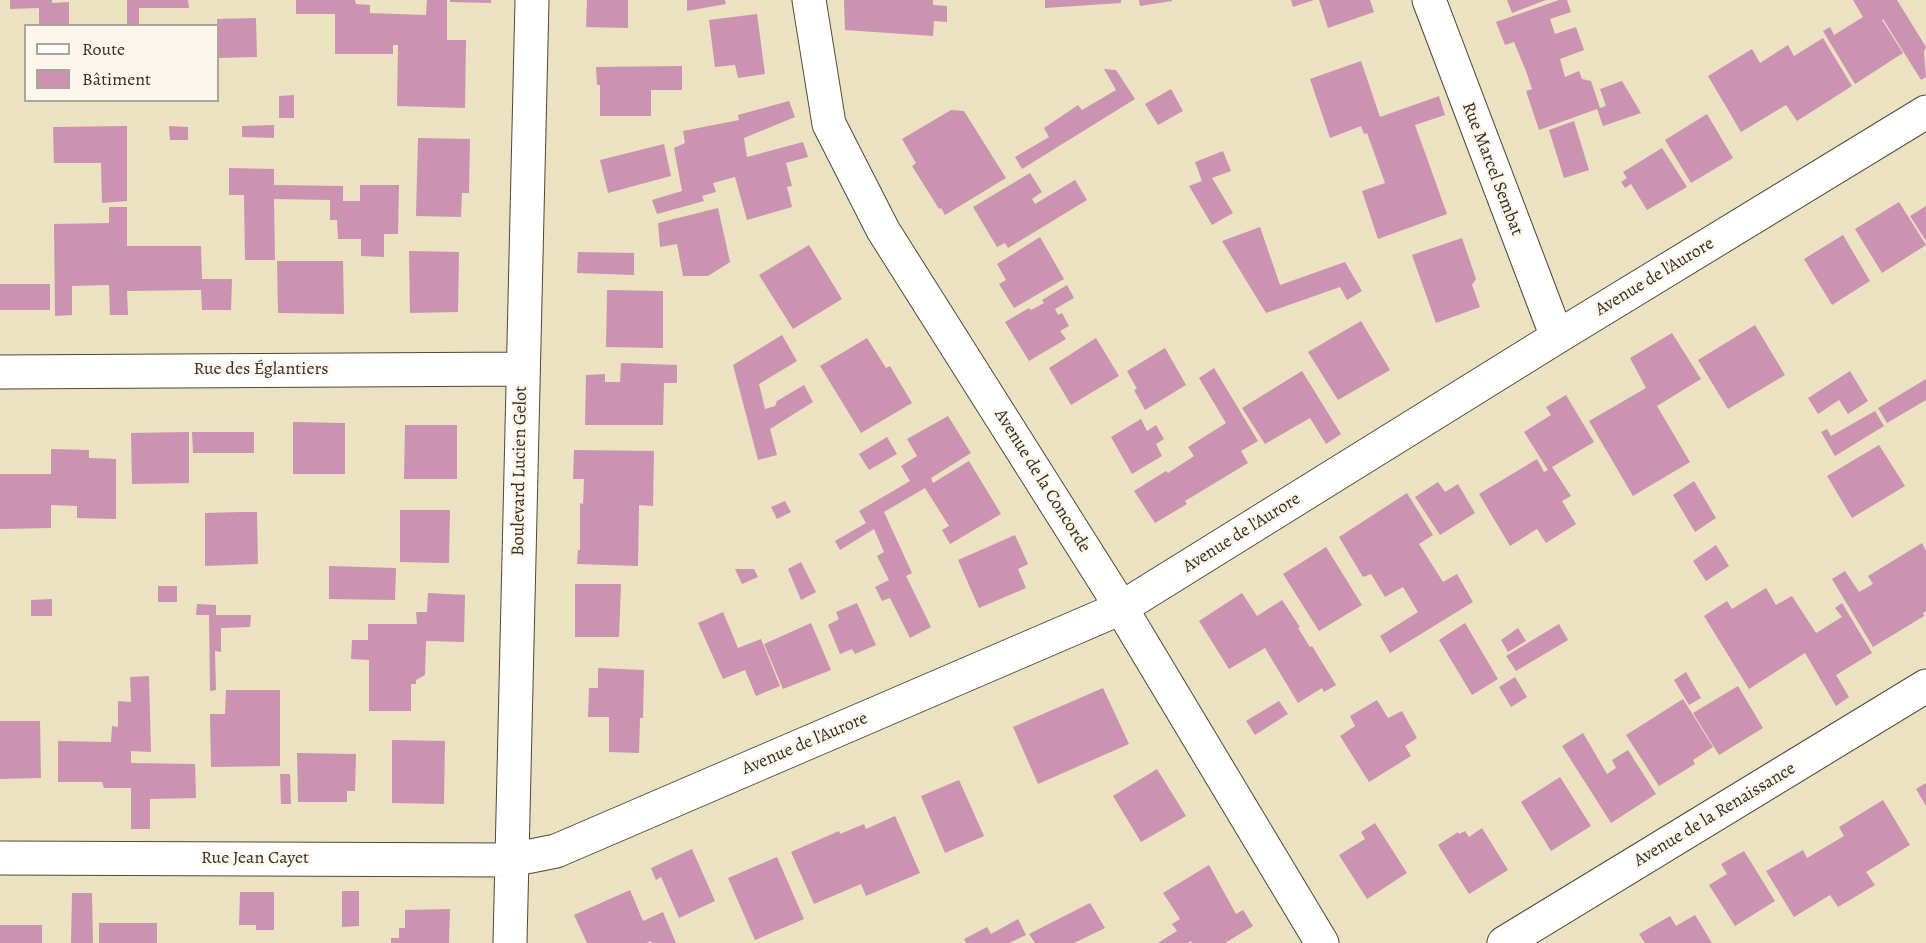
<!DOCTYPE html>
<html>
<head>
<meta charset="utf-8">
<style>
  body { margin:0 }
  #map { position:relative; width:1926px; height:943px; overflow:hidden; background:#ebe2c2; font-family:Alegreya,serif }
  canvas { display:block }
  .legend { position:absolute; left:24px; top:24px; width:195px; height:78px; box-sizing:border-box; background:#fbf7ec; border:2px solid #aea59a; margin:0; padding:8px 10px; list-style:none; font-size:18px; color:#3b2a1e }
  .legend li { display:flex; align-items:center; gap:12px; height:30px }
  .legend b { width:30px; border:2px solid #aea59a }
</style>
</head>
<body>
<div id="map">
<canvas width="1926" height="943"></canvas>
<ul class="legend">
<li><b style="height:8px;background:#fff"></b>Route</li>
<li><b style="height:16px;background:#cb92b1"></b>Bâtiment</li>
</ul>
</div>
<script>
const context = document.querySelector('canvas').getContext('2d');
context.lineJoin = 'round';
function fillPath(path, color) {
  context.fillStyle = color;
  context.fill(path, 'evenodd');
}
function shape(rows) {
  const path = new Path2D();
  for (const r of rows) {
    path.moveTo(r[0], r[1]);
    for (let i = 2; i < r.length; i += 2) path.lineTo(r[i], r[i + 1]);
  }
  return path;
}
function strokePath(path, color, width, dash) {
  context.strokeStyle = color;
  context.lineWidth = width;
  context.lineCap = dash ? 'butt' : 'round';
  context.setLineDash(dash || []);
  context.stroke(path);
}
function drawText(font, color, halo, rows, align = 'center') {
  context.font = font + ' Alegreya,serif';
  context.lineWidth = 5;
  context.setLineDash([]);
  context.textBaseline = 'middle';
  context.strokeStyle = halo;
  context.fillStyle = color;
  for (const [text, x, y, turn = 0] of rows) {
    context.save();
    context.translate(x, y);
    context.rotate((+turn || 0) * Math.PI / 180);
    context.textAlign = isNaN(turn) ? turn : align;
    if (halo) context.strokeText(text, 0, 0);
    context.fillText(text, 0, 0);
    context.restore();
  }
}
fillPath(shape([
  [10,0,52,0,52,3,69,2,69,26,39,26,39,8,10,9],
  [127,0,188,0,189,8,139,8,139,26,127,26],
  [296,0,355,0,356,4,370,5,370,13,426,15,427,0,447,0,447,40,466,40,465,108,397,106,398,45,393,45,393,54,335,54,335,14,296,14],
  [450,0,491,0,491,3,450,2],
  [587,0,628,0,628,28,586,27],
  [687,0,725,0,726,4,687,11],
  [844,0,933,0,933,5,947,6,947,22,934,21,933,36,845,30],
  [1045,0,1121,0,1121,3,1045,8],
  [1139,0,1172,0,1172,1,1140,6],
  [1291,0,1314,0,1293,7],
  [1319,0,1370,0,1374,12,1328,28],
  [1507,0,1546,0,1512,13],
  [1559,0,1567,0,1571,12,1550,19,1555,34,1576,27,1584,50,1560,59,1565,77,1579,71,1582,79,1591,81,1600,108,1606,106,1600,89,1622,81,1641,113,1603,126,1597,109,1539,130,1526,91,1532,89,1526,71,1514,42,1505,45,1496,22],
  [1853,0,1897,0,1926,47,1924,52,1926,77,1921,80,1883,19,1882,20,1903,53,1855,84,1823,31,1830,27,1834,35,1863,17],
  [757,14,765,74,738,78,735,65,715,67,709,20],
  [256,18,257,57,218,58,217,19],
  [1823,38,1852,86,1797,121,1786,105,1741,132,1708,76,1752,49,1760,63,1788,45,1794,56],
  [1361,61,1380,117,1439,96,1445,115,1415,125,1447,214,1378,239,1362,191,1385,183,1367,133,1364,134,1361,126,1330,138,1310,79],
  [682,66,682,90,651,90,651,116,600,116,600,85,597,85,596,67],
  [1104,69,1116,70,1135,99,1022,169,1015,157,1049,137,1044,128,1078,105,1082,110,1116,90],
  [1171,89,1183,111,1158,125,1145,104],
  [294,95,294,118,279,118,279,96],
  [789,101,795,117,744,138,747,157,803,142,808,157,786,163,792,186,787,187,792,207,747,220,735,177,713,183,716,192,702,196,704,201,657,214,652,200,682,191,674,148,685,143,683,131,739,120,738,115],
  [951,110,964,111,1006,178,945,215,941,208,939,209,912,166,916,163,902,139],
  [1707,114,1733,158,1691,183,1665,140],
  [1574,121,1589,170,1564,178,1549,130],
  [274,125,274,138,242,137,242,126],
  [127,126,127,201,102,203,101,163,54,163,53,127],
  [169,126,188,127,188,140,170,140],
  [418,138,470,139,469,193,462,193,461,217,416,216],
  [664,144,671,176,608,193,600,160],
  [1662,148,1687,187,1647,210,1631,184,1625,188,1621,182,1627,178,1623,172],
  [1223,151,1231,171,1212,178,1233,213,1212,225,1189,186,1202,181,1195,162],
  [229,168,274,169,274,185,343,186,343,201,360,201,360,185,399,185,398,234,384,234,384,257,361,256,361,239,338,239,337,220,330,220,330,200,274,199,275,260,245,260,244,195,229,195],
  [1030,173,1042,192,1032,199,1035,204,1075,180,1087,200,1008,248,1005,243,997,247,973,207],
  [1899,202,1926,245,1882,273,1855,229],
  [1926,206,1926,241,1910,216],
  [109,207,127,207,127,246,201,246,202,279,232,279,231,310,202,310,201,290,127,291,128,315,110,315,109,285,72,286,72,315,55,316,54,224,109,223],
  [718,208,730,262,708,276,683,276,677,244,660,247,658,223],
  [1260,227,1280,285,1345,262,1362,291,1347,300,1340,287,1266,313,1222,241],
  [1843,235,1870,281,1832,305,1804,259],
  [1040,237,1064,279,1014,308,999,284,1006,280,997,264],
  [1462,238,1476,279,1472,285,1480,307,1436,323,1412,255],
  [809,245,842,299,793,329,759,275],
  [409,251,459,252,458,312,410,313],
  [578,252,634,253,634,275,577,273],
  [277,261,343,261,344,314,278,313],
  [0,284,50,284,50,310,0,310],
  [1067,285,1074,298,1055,309,1058,315,1062,313,1069,326,1060,331,1066,339,1029,361,1005,322,1029,308,1031,310,1044,303,1042,300],
  [607,290,663,291,663,348,606,347],
  [1361,321,1390,370,1338,400,1308,352],
  [1755,325,1785,375,1728,409,1698,360],
  [1672,333,1701,379,1657,406,1690,462,1633,496,1589,421,1646,388,1630,358],
  [782,335,797,361,759,384,765,409,775,406,777,401,804,385,813,402,770,429,777,455,758,460,733,365],
  [867,338,886,368,890,366,912,403,861,433,820,366],
  [1096,338,1119,376,1071,405,1049,368],
  [1165,348,1186,385,1145,410,1134,390,1137,389,1127,371],
  [621,363,677,365,677,383,664,383,663,425,585,425,586,375,605,374,605,382,620,382],
  [1214,368,1258,441,1241,451,1248,463,1185,501,1187,504,1155,523,1134,491,1166,471,1168,473,1194,456,1188,447,1226,423,1199,378],
  [1302,371,1341,434,1326,444,1310,418,1265,444,1242,408],
  [1850,371,1868,401,1848,414,1839,400,1818,414,1808,398],
  [1926,379,1926,400,1887,423,1878,408],
  [1566,395,1594,442,1552,467,1571,496,1562,501,1576,524,1546,543,1537,529,1510,546,1479,494,1537,459,1544,472,1548,470,1524,432,1551,415,1546,407],
  [1875,411,1884,426,1835,456,1821,432,1827,429,1831,436],
  [948,416,971,453,931,478,933,483,969,461,1001,514,950,544,942,530,949,526,925,488,884,512,912,573,906,576,931,627,910,638,890,598,882,601,875,587,889,580,877,556,884,552,874,529,840,550,835,541,866,523,859,511,910,481,901,466,917,456,907,439],
  [1141,419,1147,431,1156,425,1164,439,1156,444,1162,456,1132,474,1111,437],
  [293,422,345,423,345,474,293,474],
  [405,425,457,425,457,479,404,479],
  [189,432,189,483,132,484,131,433],
  [192,432,254,432,254,453,193,453],
  [887,437,897,454,869,470,859,454],
  [1879,445,1905,486,1852,518,1827,476],
  [51,449,89,450,89,458,116,459,116,519,77,518,77,506,51,505,51,528,0,529,0,474,51,474],
  [574,450,654,451,653,506,639,505,638,566,577,564,578,550,580,550,580,503,583,504,584,479,573,479],
  [1694,481,1716,518,1695,532,1673,495],
  [1438,482,1445,492,1458,484,1475,513,1440,535,1415,497],
  [1407,493,1433,535,1419,544,1443,582,1457,574,1473,602,1390,653,1380,636,1418,612,1403,587,1385,597,1371,574,1363,577,1339,537],
  [785,501,791,512,777,519,771,507],
  [400,510,450,510,449,563,400,562],
  [240,512,257,512,258,564,205,566,205,513],
  [1015,535,1028,564,1018,569,1026,588,979,608,958,560],
  [1922,543,1926,551,1926,611,1923,613,1924,616,1873,647,1832,579,1845,571,1859,592,1873,584,1868,576],
  [1716,545,1729,566,1706,581,1693,561],
  [1326,547,1362,605,1319,631,1283,574],
  [801,562,816,592,801,600,788,569],
  [329,566,396,568,395,600,329,599],
  [735,569,754,569,758,577,742,584],
  [575,584,621,584,619,637,575,637],
  [158,586,177,586,177,602,158,602],
  [1766,588,1776,605,1792,596,1816,633,1842,617,1835,608,1842,603,1872,653,1836,675,1849,697,1836,706,1805,653,1749,689,1704,616,1727,601,1732,609],
  [428,593,465,595,464,642,426,641,425,675,416,680,416,684,411,684,411,711,369,711,369,660,351,659,352,640,368,640,368,624,417,624,416,612,427,612],
  [1242,593,1257,616,1282,600,1300,627,1298,628,1310,647,1312,646,1336,685,1324,692,1322,688,1298,703,1265,648,1229,669,1199,621],
  [52,599,52,616,31,616,31,600],
  [857,603,876,645,855,654,852,649,840,654,828,625,839,619,836,612],
  [197,604,216,605,216,615,251,615,250,627,221,628,221,652,215,651,216,690,210,691,209,615,196,615],
  [723,612,738,648,761,639,780,686,756,696,745,670,723,679,698,623],
  [811,623,831,670,783,689,764,644],
  [1465,623,1498,679,1472,695,1439,640],
  [1559,624,1568,640,1516,671,1506,656],
  [1518,628,1526,641,1508,652,1501,640],
  [598,668,644,670,643,718,640,718,639,753,609,752,609,717,588,717,589,688,598,688],
  [1686,672,1701,698,1689,705,1674,680],
  [149,676,151,752,131,751,131,763,195,764,196,798,150,799,150,829,131,829,131,788,104,788,102,782,58,782,58,741,111,742,112,726,118,727,118,701,131,702,130,677],
  [1515,677,1527,697,1511,707,1499,687],
  [1738,686,1763,728,1719,755,1693,713],
  [1103,688,1129,744,1038,784,1013,727],
  [226,690,280,690,280,766,211,767,210,714,225,714],
  [1683,699,1713,747,1693,760,1695,764,1659,786,1626,735],
  [1377,700,1388,718,1402,711,1417,738,1405,746,1411,756,1369,782,1340,736,1355,726,1350,716],
  [1279,701,1288,714,1255,735,1246,721],
  [0,721,40,721,41,778,0,779],
  [1583,733,1607,774,1616,768,1612,760,1628,750,1656,794,1611,823,1562,746],
  [392,740,445,741,444,804,392,803],
  [297,753,356,754,355,791,347,791,347,802,298,802],
  [1157,769,1186,816,1141,842,1113,796],
  [280,774,290,774,291,804,281,804],
  [1560,777,1591,826,1551,851,1521,802],
  [959,780,984,836,945,853,921,796],
  [1926,783,1926,806,1916,789],
  [1883,800,1910,845,1866,872,1875,885,1838,907,1830,895,1794,917,1766,871,1803,850,1807,858,1844,836,1839,827],
  [895,816,920,873,866,896,861,884,814,904,791,852,839,831,840,834,864,824,866,829],
  [1375,823,1407,873,1367,899,1339,855,1365,839,1361,832],
  [1482,828,1508,870,1469,894,1438,845,1458,832,1459,834,1465,831,1469,837],
  [692,849,715,901,679,918,661,877,656,880,651,868],
  [1744,851,1775,901,1735,926,1709,885,1727,874,1721,864],
  [777,857,804,919,755,940,728,878],
  [1209,865,1236,914,1243,910,1253,926,1225,943,1192,943,1191,941,1188,943,1158,943,1177,931,1172,924,1180,919,1163,893],
  [630,890,643,921,663,912,676,943,652,943,651,941,647,943,587,943,574,915],
  [342,891,359,891,359,926,342,927],
  [240,892,274,892,274,930,256,930,256,925,239,925],
  [72,893,92,893,93,943,71,943],
  [1090,903,1105,928,1074,943,1035,943,1029,934],
  [450,909,449,943,391,943,391,938,399,938,399,928,405,928,405,910],
  [1695,915,1712,943,1645,943,1639,934,1670,916,1676,926],
  [1018,919,1026,935,1009,943,966,943,964,939,987,927,991,934],
  [99,923,157,923,157,943,99,943],
  [0,925,42,925,42,943,0,943]
]), '#cb92b1');
const minor = shape([
  [809,0,829,124,883,230,1109,588,1322,943],
  [1429,0,1557,337],
  [0,372,522,369],
  [0,858,511,860,556,851,1121,608,1557,337,1926,112],
  [510,943,532,0],
  [1504,943,1926,686]
]);
strokePath(minor, '#554637', 35);
strokePath(minor, '#fff', 33);
drawText('18px', '#3b2a1e', '#fbf7ec', [
  ["Rue Marcel Sembat",1492,169,69],
  ["Avenue de l'Aurore",1655,277,-31],
  ["Rue des Églantiers",261,370],
  ["Boulevard Lucien Gelot",520,471,-89],
  ["Avenue de la Concorde",1042,481,58],
  ["Avenue de l'Aurore",1242,533,-32],
  ["Avenue de l'Aurore",805,744,-23],
  ["Avenue de la Renaissance",1715,815,-31],
  ["Rue Jean Cayet",255,859]
]);
</script>
</body>
</html>
